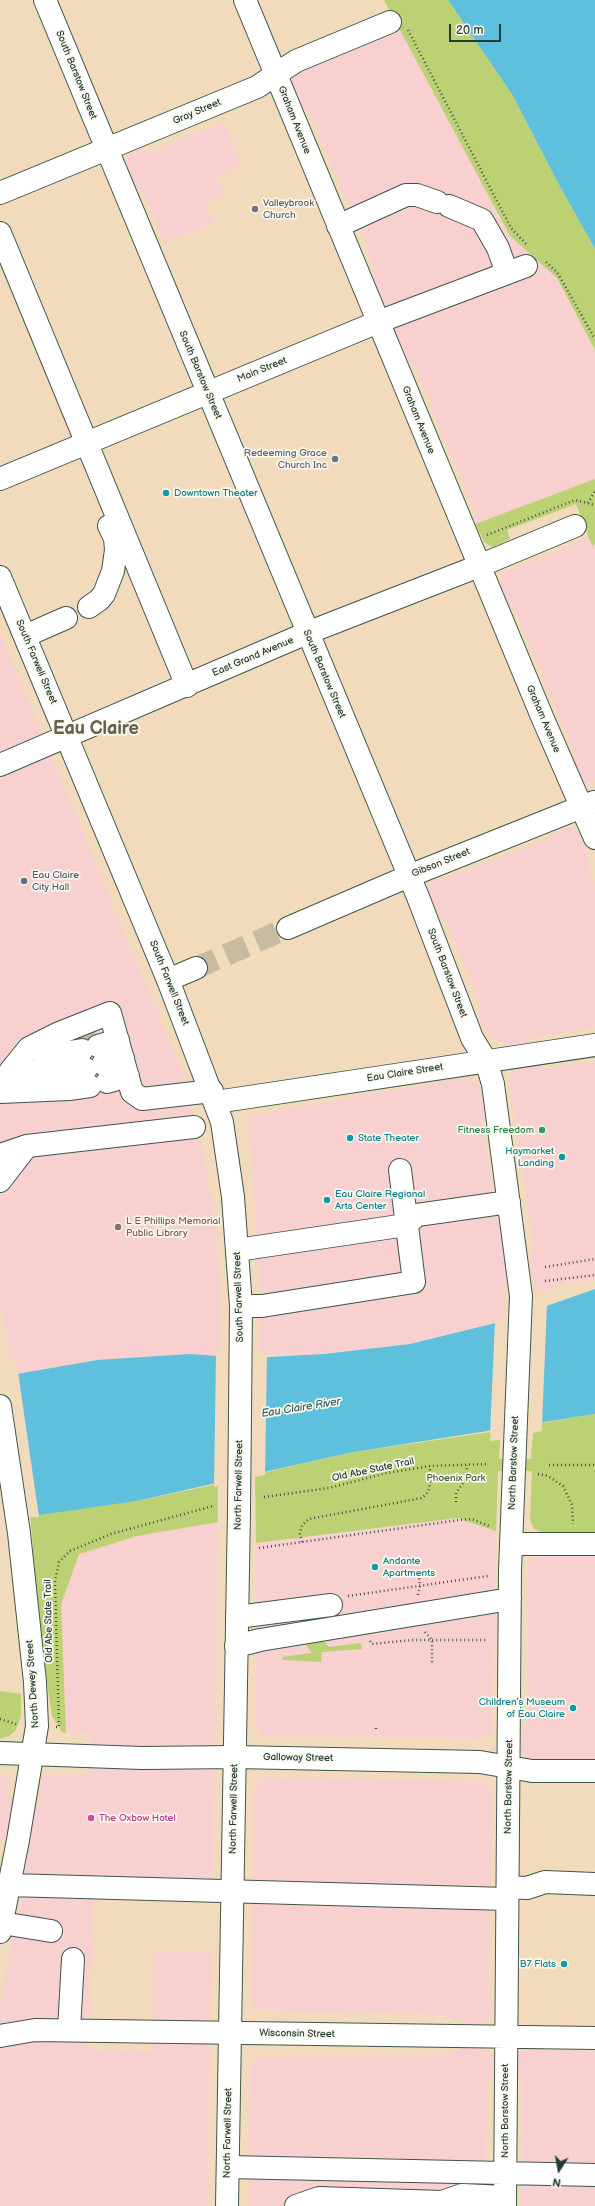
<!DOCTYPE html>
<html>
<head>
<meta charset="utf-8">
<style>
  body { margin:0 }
  #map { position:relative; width:595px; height:2206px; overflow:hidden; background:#f2dbbc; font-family:"Balsamiq Sans",sans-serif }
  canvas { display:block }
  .north { position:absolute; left:539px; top:2150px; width:40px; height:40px; -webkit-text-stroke:3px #fbf7ec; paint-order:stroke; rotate:191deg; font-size:11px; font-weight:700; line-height:16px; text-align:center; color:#1f3d34 }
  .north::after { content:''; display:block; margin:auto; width:14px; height:18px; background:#1f3d34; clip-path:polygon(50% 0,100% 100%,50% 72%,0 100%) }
  .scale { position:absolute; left:449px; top:24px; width:52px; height:18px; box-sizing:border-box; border:2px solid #1f3d34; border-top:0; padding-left:5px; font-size:12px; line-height:14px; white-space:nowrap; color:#1f3d34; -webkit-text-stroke:3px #fbf7ec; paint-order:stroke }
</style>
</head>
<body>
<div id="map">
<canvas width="595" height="2206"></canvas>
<div class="north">N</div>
<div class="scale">20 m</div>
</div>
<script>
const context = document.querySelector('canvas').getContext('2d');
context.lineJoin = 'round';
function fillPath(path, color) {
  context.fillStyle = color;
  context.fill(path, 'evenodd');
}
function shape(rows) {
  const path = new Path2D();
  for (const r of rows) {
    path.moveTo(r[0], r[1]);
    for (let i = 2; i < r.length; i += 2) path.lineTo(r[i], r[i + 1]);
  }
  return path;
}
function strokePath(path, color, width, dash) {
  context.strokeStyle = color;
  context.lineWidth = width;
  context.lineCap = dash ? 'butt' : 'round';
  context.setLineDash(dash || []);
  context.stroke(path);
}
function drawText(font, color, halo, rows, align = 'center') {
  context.font = font + ' "Balsamiq Sans",sans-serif';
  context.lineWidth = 3.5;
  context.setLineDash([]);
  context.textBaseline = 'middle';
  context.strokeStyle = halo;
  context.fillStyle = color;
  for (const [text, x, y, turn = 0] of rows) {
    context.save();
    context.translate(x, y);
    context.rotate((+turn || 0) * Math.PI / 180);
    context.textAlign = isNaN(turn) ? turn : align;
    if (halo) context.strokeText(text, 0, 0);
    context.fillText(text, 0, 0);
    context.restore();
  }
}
fillPath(shape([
  [402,30,510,236,557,278,595,350,595,479,475,524,473,517,475,512,415,366,406,359,373,280,375,267,311,114,302,107,292,84,293,76,299,72],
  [223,122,242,166,217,176,225,195,205,203,214,223,165,242,144,193,133,183,126,163,127,156,139,149,155,151],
  [589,537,592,545,595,544,595,781,588,782,583,780,578,774,575,764,575,754,517,613,507,604,500,592,500,586,504,570,529,563],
  [0,633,185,1078,203,1151,213,1206,220,1276,220,1356,189,1354,97,1360,19,1374,17,1362,10,1363,0,1301],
  [568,827,576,830,583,839,588,852,587,863,595,884,595,1027,535,1037,520,1045,504,1044,491,1037,479,1019,479,999,445,919,435,912,427,891,428,886,438,877,447,878,550,839,555,833],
  [595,1061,595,1280,553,1285,548,1292,538,1293,531,1273,530,1258,534,1249,509,1080,511,1075,519,1067,535,1064,550,1068],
  [456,1079,465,1079,476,1082,484,1096,482,1126,498,1220,505,1229,511,1282,505,1291,504,1321,410,1344,324,1354,259,1357,259,1279,252,1161,247,1119,249,1117,256,1115],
  [457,1518,496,1531,493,1730,490,1735,486,1738,478,1739,271,1736,260,1733,256,1717,256,1543],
  [218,1522,213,1886,94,1897,90,2009,89,2050,152,2052,153,1950,212,1951,207,2206,0,2206,0,2005,30,1844,0,1838,0,1773,9,1777,8,1797,38,1804,43,1778,46,1775,89,1774,91,1734,66,1733,61,1605,79,1554,137,1536],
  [542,1556,595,1556,595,1761,537,1761,523,1754,521,1748,522,1734,529,1720,528,1566,531,1561],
  [264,1778,479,1781,490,1787,493,1797,488,1989,494,2008,489,2022,473,2026,440,2014,264,2011,255,2008,251,2000,254,1791,259,1782],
  [471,2044,486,2049,493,2055,495,2065,487,2088,485,2206,249,2206,250,2066,252,2060,264,2057,442,2056],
  [535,2047,548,2050,595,2051,595,2206,521,2206,523,2086,516,2066,517,2058,521,2051]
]), '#f7d0cf');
fillPath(shape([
  [384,0,448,0,513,96,558,183,595,249,595,350,557,278,510,236],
  [595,479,595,544,592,546,576,504,507,530,510,539,493,547,485,543,475,524],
  [595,1414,595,1532,542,1533,533,1528,530,1519,532,1471,498,1471,496,1531,457,1518,256,1543,255,1475,348,1453,491,1432,490,1441,500,1440,499,1459,531,1459,533,1433,542,1431,542,1423],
  [218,1484,218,1522,137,1536,79,1554,61,1605,66,1733,62,1732,52,1716,31,1571,33,1545,30,1515,137,1501],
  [319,1636,329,1647,361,1643,362,1649,322,1652,321,1662,282,1660,282,1657,312,1653,301,1638],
  [0,1691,21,1694,21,1716,16,1730,9,1736,0,1739]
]), '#bcd074');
fillPath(shape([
  [448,0,595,0,595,249,558,183,513,96],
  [595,1289,595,1414,348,1453,137,1501,39,1515,0,1377,97,1360,189,1354,251,1358,324,1354,410,1344,504,1321]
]), '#5fc0dd');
fillPath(shape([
  [547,1304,542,1426,490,1434,495,1321],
  [216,1354,267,1355,265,1475,214,1487],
  [18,1372,39,1517,0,1518,0,1375]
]), '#f2dbbc');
strokePath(shape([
  [196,968,288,928],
  [79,1040,96,1036]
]), '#c8bba1', 22, [22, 11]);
const minor = shape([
  [45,0,418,897,472,1038,486,1061,493,1084,521,1296,510,1570,505,2206],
  [245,0,543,719,595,838],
  [0,193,257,87,296,61,390,22],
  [449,206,482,220,498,248,507,273],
  [338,226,406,195,417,195,437,202],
  [0,233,187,686],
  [0,479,378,322,526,266],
  [89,607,99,600,104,594,113,571,116,550,115,538,109,526],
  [25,636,66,618],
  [0,765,307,633,479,566,575,526],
  [288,928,409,876,594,802],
  [168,980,196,968],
  [98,1046,118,1040],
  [29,1048,57,1054,82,1050],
  [103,1064,123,1058],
  [11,1070,61,1073,86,1069],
  [107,1082,128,1076],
  [0,1087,11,1070,29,1048,57,1034,110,1013,132,1092,142,1099,212,1091],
  [0,1092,69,1089,90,1086],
  [216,1102,595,1045],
  [0,1155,27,1146,194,1127],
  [0,1181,27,1146],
  [237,1250,406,1225,417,1215,509,1202],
  [241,1306,262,1306,414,1282,400,1170],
  [0,1406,19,1533,35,1682,37,1726,18,1840,0,1932],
  [511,1544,595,1544],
  [237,1617,331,1605],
  [236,1646,260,1640,510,1599],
  [0,1753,142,1758,235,1757,480,1762,532,1771,595,1771],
  [9,1885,507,1899],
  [508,1887,527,1888,545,1882,595,1884],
  [2,1923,51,1931],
  [69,2030,73,1959],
  [0,2036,35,2030,595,2038],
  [228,2167,595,2175],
  [296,2206,319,2198,442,2202,462,2195,505,2197]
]);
const major = shape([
  [0,577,168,980,222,1122,233,1197,241,1306,240,1413],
  [227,2206,239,1510]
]);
strokePath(minor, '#3f5548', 24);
strokePath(major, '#3f5548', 24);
strokePath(shape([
  [408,30,511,228,528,246],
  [546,262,557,272,595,339],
  [588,503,595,491],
  [487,535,575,500,595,505],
  [545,1267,595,1259],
  [545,1281,595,1275],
  [549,1465,595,1465],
  [538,1474,548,1476,563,1486,572,1505,573,1524],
  [264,1497,329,1488,387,1473,430,1466,486,1464],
  [456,1502,456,1493,466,1479,467,1465],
  [302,1542,300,1534,302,1525,309,1519,422,1498,428,1492,430,1484,430,1466],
  [259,1548,459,1520,472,1519,489,1526],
  [418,1595,420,1586,419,1576],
  [348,1596,488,1576],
  [425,1632,432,1640,432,1663],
  [370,1641,372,1644,412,1640,488,1640],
  [0,1719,19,1725],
  [56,1727,59,1727,55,1581,59,1562,70,1551,111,1534,213,1506],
  [376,1728,376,1730]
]), '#3f5548', 2.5, [1, 3]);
strokePath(minor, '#fff', 22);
strokePath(major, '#fff', 22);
const majorBridge = shape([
  [239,1510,240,1413]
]);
strokePath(majorBridge, '#3f5548', 24, []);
strokePath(majorBridge, '#fff', 22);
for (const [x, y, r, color] of [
  [255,209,4,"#6b7280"],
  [335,459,4,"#6b7280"],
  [166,493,4,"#0f9aa8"],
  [24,881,4,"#5c6f8a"],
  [542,1130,4,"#2e9e5b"],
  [350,1138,4,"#0f9aa8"],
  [562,1157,4,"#0f9aa8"],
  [327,1200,4,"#0f9aa8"],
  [118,1227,4,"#8d6e63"],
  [375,1567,4,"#0f9aa8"],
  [573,1708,4,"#0f9aa8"],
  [91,1818,4,"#d1479c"],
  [564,1964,4,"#0f9aa8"]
]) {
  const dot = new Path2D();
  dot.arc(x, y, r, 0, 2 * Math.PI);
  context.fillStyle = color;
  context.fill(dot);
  strokePath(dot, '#fbf7ec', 1.5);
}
drawText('10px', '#1f3d34', '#fbf7ec', [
  ["South Barstow Street",76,75,68],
  ["Gray Street",197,112,-23],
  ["Graham Avenue",294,120,68],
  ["Main Street",262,370,-22],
  ["South Barstow Street",200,375,67],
  ["Graham Avenue",418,420,68],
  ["East Grand Avenue",253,657,-23],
  ["South Farwell Street",36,662,67],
  ["South Barstow Street",324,674,67],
  ["Graham Avenue",543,719,67],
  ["Gibson Street",441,863,-22],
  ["South Barstow Street",447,973,69],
  ["South Farwell Street",169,983,68],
  ["Eau Claire Street",405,1073,-9],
  ["South Farwell Street",239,1297,-92],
  ["North Barstow Street",514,1463,-88],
  ["Old Abe State Trail",373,1470,-12],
  ["North Farwell Street",239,1485,-89],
  ["Old Abe State Trail",49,1621,-91],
  ["North Dewey Street",33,1684,-94],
  ["Galloway Street",298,1758,1],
  ["North Barstow Street",509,1787,-89],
  ["North Farwell Street",234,1809,-89],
  ["Wisconsin Street",297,2034,1],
  ["North Barstow Street",505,2111,-90],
  ["North Farwell Street",228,2133,-89]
]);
drawText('10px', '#5b616d', '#fbf7ec', [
  ["Valleybrook",263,203],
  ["Church",263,215],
  ["Redeeming Grace",327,453,"right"],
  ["Church Inc",327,465,"right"]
], 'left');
drawText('10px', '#0d838f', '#fbf7ec', [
  ["Downtown Theater",174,493],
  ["State Theater",358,1138],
  ["Haymarket",554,1151,"right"],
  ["Landing",554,1163,"right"],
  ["Eau Claire Regional",335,1194],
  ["Arts Center",335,1206],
  ["Andante",383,1561],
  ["Apartments",383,1573],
  ["Children’s Museum",565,1702,"right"],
  ["of Eau Claire",565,1714,"right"],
  ["B7 Flats",556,1964,"right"]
], 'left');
drawText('10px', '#4e5e75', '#fbf7ec', [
  ["Eau Claire",32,875],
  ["City Hall",32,887]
], 'left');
drawText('10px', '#27864d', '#fbf7ec', [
  ["Fitness Freedom",534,1130]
], 'right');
drawText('10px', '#785e54', '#fbf7ec', [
  ["L E Phillips Memorial",126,1221],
  ["Public Library",126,1233]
], 'left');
drawText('10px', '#3e5a41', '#fbf7ec', [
  ["Phoenix Park",456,1478]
]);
drawText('10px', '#b23c85', '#fbf7ec', [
  ["The Oxbow Hotel",99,1818]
], 'left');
drawText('italic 11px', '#2f5e5e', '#fbf7ec', [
  ["Eau Claire River",301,1408,-9]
]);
drawText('bold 18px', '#646253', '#fbf7ec', [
  ["Eau Claire",96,729]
]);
</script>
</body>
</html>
